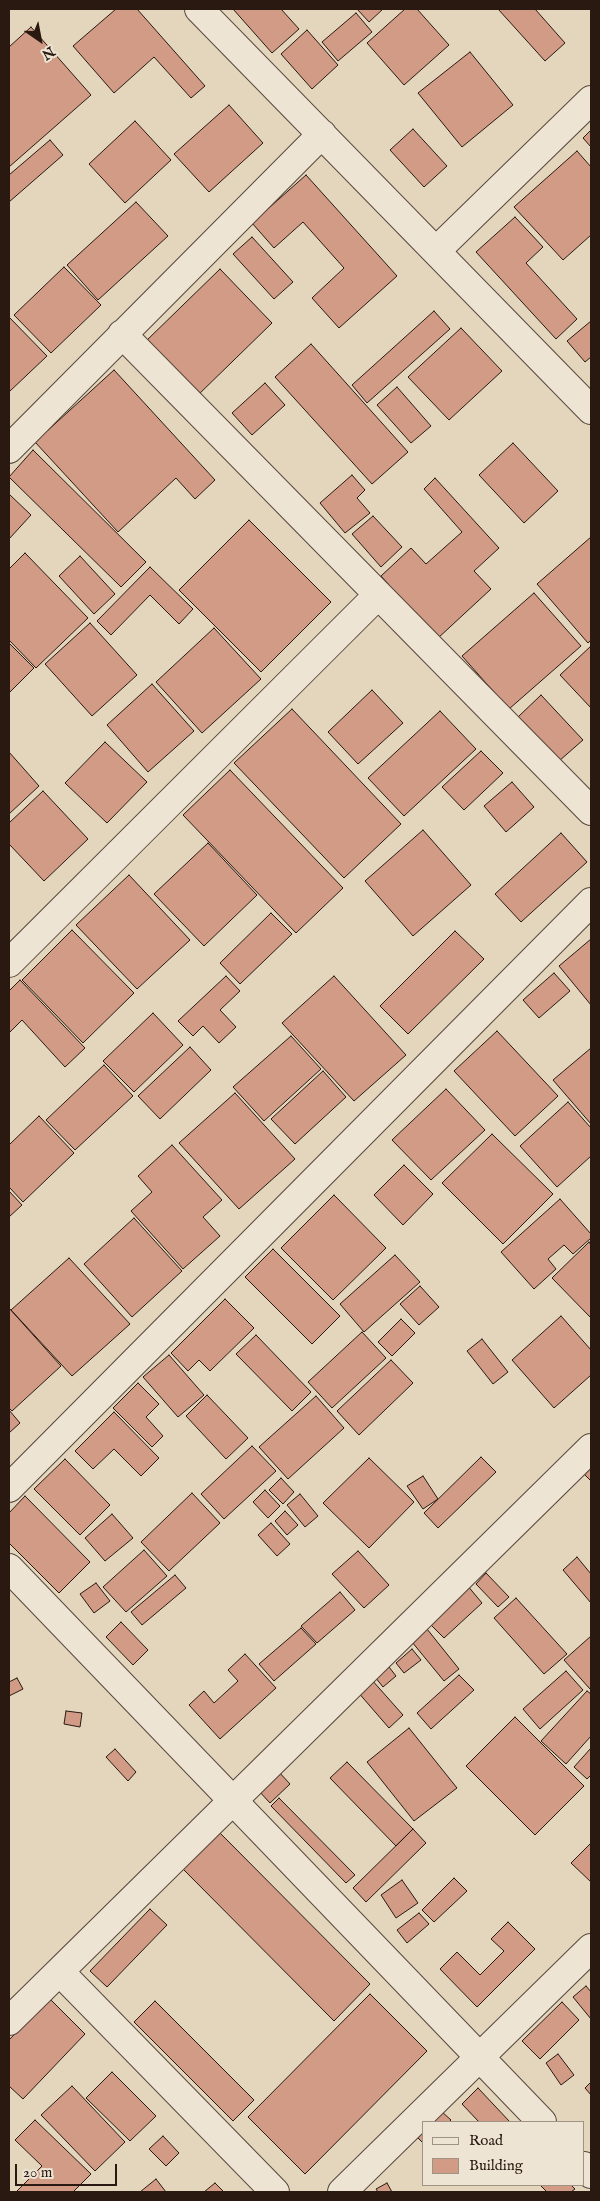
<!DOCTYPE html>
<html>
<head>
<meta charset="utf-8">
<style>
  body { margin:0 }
  #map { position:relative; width:600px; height:2201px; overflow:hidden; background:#e4d6bd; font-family:"IM FELL English",serif }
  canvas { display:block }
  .frame { position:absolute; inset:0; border:10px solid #291911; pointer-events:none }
  .legend { position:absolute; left:422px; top:2121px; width:162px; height:65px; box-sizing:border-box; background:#ede4d4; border:1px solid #9f9386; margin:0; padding:6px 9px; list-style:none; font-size:15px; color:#291911 }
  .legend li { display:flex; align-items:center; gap:10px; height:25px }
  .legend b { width:25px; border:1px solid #9f9386 }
  .north { position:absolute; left:15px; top:15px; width:50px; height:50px; -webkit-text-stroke:4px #ede4d4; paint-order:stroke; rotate:147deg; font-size:14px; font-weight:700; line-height:20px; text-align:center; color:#291911 }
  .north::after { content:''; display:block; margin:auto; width:18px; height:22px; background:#291911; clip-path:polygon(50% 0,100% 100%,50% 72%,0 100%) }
  .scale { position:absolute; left:15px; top:2164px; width:102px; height:22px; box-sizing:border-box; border:2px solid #291911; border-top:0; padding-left:6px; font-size:15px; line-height:18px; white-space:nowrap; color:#291911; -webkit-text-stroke:4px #ede4d4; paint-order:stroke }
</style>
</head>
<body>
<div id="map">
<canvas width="600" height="2201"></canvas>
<div class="frame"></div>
<ul class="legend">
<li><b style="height:6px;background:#ede4d4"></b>Road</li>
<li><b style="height:14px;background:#d19b86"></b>Building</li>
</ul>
<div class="north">N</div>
<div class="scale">20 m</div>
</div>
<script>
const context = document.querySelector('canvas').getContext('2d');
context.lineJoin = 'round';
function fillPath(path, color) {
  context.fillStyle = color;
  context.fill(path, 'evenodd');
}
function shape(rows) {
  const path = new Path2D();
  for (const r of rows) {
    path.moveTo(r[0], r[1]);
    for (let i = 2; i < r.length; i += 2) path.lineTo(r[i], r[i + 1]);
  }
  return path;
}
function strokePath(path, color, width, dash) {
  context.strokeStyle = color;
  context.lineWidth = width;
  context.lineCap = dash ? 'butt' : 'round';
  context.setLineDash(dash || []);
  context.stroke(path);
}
const building = shape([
  [116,9,137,9,205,86,191,98,154,57,114,93,73,46,116,9],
  [233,9,281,9,299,29,272,53,233,9],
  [357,9,383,9,369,22,357,9],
  [405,9,417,9,449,45,404,85,367,43,405,9],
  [498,9,535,9,565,43,545,61,498,9],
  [356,13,372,32,338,61,322,42,356,13],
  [31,27,91,95,9,167,9,47,31,27],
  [307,30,338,65,312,89,281,54,307,30],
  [470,52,513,105,462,147,418,93,470,52],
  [229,105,263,143,209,192,174,154,229,105],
  [135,121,171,160,125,203,89,164,135,121],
  [413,129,447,166,424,187,390,150,413,129],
  [591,130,591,147,583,138,591,130],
  [50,140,63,155,9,202,9,175,50,140],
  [577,151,591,167,591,235,563,260,514,207,577,151],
  [306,175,397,276,339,328,312,298,344,268,303,222,274,248,252,223,306,175],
  [136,202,168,236,98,300,67,265,136,202],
  [515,217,543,247,526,263,577,319,556,339,476,252,515,217],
  [252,237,293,282,274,299,233,254,252,237],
  [64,267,101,305,51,353,14,315,64,267],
  [220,269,272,323,196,397,144,343,220,269],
  [434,311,450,329,367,403,352,385,434,311],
  [9,317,47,356,9,392,9,317],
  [591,321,591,357,585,362,567,341,591,321],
  [461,328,502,371,449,420,408,377,461,328],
  [311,344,408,452,372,484,275,377,311,344],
  [114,370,215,480,195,499,176,478,118,532,35,442,114,370],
  [265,383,285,405,252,435,232,413,265,383],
  [397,387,431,426,411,443,377,405,397,387],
  [513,443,558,491,524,523,479,475,513,443],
  [33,450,146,562,121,587,9,477,33,450],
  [352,475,365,490,357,498,370,513,345,533,320,503,352,475],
  [435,478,499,548,474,571,491,589,437,639,381,576,411,548,426,564,462,532,424,489,435,478],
  [9,494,31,515,9,539,9,494],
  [373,516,402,547,381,567,352,534,373,516],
  [249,520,331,602,261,672,179,590,249,520],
  [591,537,591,640,588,643,537,584,591,537],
  [25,553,88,618,36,668,9,640,9,569,25,553],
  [80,556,115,594,94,614,59,576,80,556],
  [150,567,193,609,179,624,150,595,111,635,97,621,150,567],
  [534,593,581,646,509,709,462,656,534,593],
  [90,623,137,675,92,716,45,664,90,623],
  [214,628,261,679,202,733,156,682,214,628],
  [9,643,34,668,9,693,9,643],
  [591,646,591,708,560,675,591,646],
  [152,684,194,731,148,772,107,725,152,684],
  [372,690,403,723,358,764,328,732,372,690],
  [541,695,583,740,559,761,518,717,541,695],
  [292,709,401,824,344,878,234,763,292,709],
  [440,711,476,749,404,816,368,778,440,711],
  [105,742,147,782,107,823,65,783,105,742],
  [481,751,503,773,464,810,442,787,481,751],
  [9,752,39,786,9,814,9,752],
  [230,770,343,888,296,933,183,815,230,770],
  [512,782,534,807,506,832,484,806,512,782],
  [43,791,88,839,44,881,9,844,9,823,43,791],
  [423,830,471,885,413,936,365,881,423,830],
  [561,833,587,862,521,922,495,894,561,833],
  [208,843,257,895,204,946,154,894,208,843],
  [129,875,190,940,137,989,76,925,129,875],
  [271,913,292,934,240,984,220,963,271,913],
  [72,930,134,993,83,1043,22,980,72,930],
  [455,931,484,959,408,1034,380,1006,455,931],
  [591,939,591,1005,559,966,591,939],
  [554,973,570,991,539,1018,523,1000,554,973],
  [226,976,240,991,220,1010,236,1027,219,1043,203,1026,193,1036,178,1021,226,976],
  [334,976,406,1055,354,1101,282,1023,334,976],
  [20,980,85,1048,65,1067,22,1020,9,1033,9,991,20,980],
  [153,1013,183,1045,134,1092,103,1061,153,1013],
  [497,1031,558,1096,515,1136,454,1071,497,1031],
  [291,1036,321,1069,264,1121,233,1087,291,1036],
  [190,1047,211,1070,160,1119,138,1096,190,1047],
  [591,1048,591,1124,553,1080,591,1048],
  [104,1065,133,1096,75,1150,46,1120,104,1065],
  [323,1071,346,1097,295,1144,271,1119,323,1071],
  [446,1089,485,1130,431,1180,392,1140,446,1089],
  [235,1093,295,1159,239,1209,179,1143,235,1093],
  [568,1102,591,1128,591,1156,557,1187,520,1146,568,1102],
  [39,1116,74,1153,23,1202,9,1187,9,1145,39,1116],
  [492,1134,553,1194,503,1244,442,1183,492,1134],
  [172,1145,222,1200,203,1217,220,1236,183,1269,131,1211,152,1192,138,1176,172,1145],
  [404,1165,433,1194,403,1225,374,1195,404,1165],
  [9,1191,22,1205,9,1217,9,1191],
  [334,1195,386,1248,333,1300,281,1248,334,1195],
  [560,1199,591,1234,591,1238,573,1254,564,1245,548,1259,556,1269,534,1289,501,1252,560,1199],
  [134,1218,182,1271,132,1317,84,1264,134,1218],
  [589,1242,591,1245,591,1318,552,1278,589,1242],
  [273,1249,340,1316,312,1344,245,1277,273,1249],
  [395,1255,420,1282,364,1332,340,1304,395,1255],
  [69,1258,130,1324,72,1376,11,1310,69,1258],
  [420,1286,439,1307,419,1325,400,1304,420,1286],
  [225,1299,254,1328,210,1371,199,1360,188,1371,171,1353,225,1299],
  [9,1308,61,1366,12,1411,9,1408,9,1308],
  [561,1316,591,1350,591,1375,554,1408,512,1360,561,1316],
  [401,1319,415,1333,392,1356,378,1342,401,1319],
  [362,1332,386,1358,332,1408,308,1382,362,1332],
  [256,1335,311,1392,292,1411,236,1354,256,1335],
  [482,1339,508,1372,493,1384,467,1351,482,1339],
  [169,1355,204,1395,178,1417,143,1377,169,1355],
  [391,1360,413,1383,359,1435,337,1411,391,1360],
  [138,1383,159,1404,146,1417,163,1436,152,1447,113,1408,138,1383],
  [207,1395,248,1438,226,1459,186,1416,207,1395],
  [316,1396,344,1428,288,1479,259,1447,316,1396],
  [9,1410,20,1423,9,1433,9,1410],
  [114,1412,159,1458,141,1476,114,1449,93,1469,75,1451,114,1412],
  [252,1446,276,1471,224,1519,201,1494,252,1446],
  [481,1457,496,1472,438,1528,424,1513,481,1457],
  [369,1458,414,1502,369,1548,323,1503,369,1458],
  [65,1459,110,1505,80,1535,34,1489,65,1459],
  [591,1460,591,1481,580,1470,591,1460],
  [423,1476,438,1499,423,1509,407,1486,423,1476],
  [281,1478,294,1492,283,1504,269,1490,281,1478],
  [265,1490,280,1506,268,1518,253,1502,265,1490],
  [192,1493,220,1523,169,1571,141,1542,192,1493],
  [300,1494,318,1516,305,1527,287,1505,300,1494],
  [25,1496,90,1562,59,1593,9,1543,9,1513,25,1496],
  [285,1511,298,1525,287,1535,275,1521,285,1511],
  [112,1514,133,1538,105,1561,85,1538,112,1514],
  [271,1523,290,1544,277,1556,258,1535,271,1523],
  [144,1550,167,1576,126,1612,103,1587,144,1550],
  [358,1551,389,1585,364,1608,332,1574,358,1551],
  [577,1557,591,1574,591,1603,563,1570,577,1557],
  [486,1573,509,1597,498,1607,476,1584,486,1573],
  [175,1575,186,1588,142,1625,131,1612,175,1575],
  [96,1583,110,1601,94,1613,80,1594,96,1583],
  [467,1585,482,1603,444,1638,428,1622,467,1585],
  [340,1592,355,1610,317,1643,301,1626,340,1592],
  [516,1598,567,1654,544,1674,494,1618,516,1598],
  [121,1622,148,1650,133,1665,106,1637,121,1622],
  [301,1628,316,1644,274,1681,259,1664,301,1628],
  [427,1629,459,1669,444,1681,412,1642,427,1629],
  [591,1636,591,1689,590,1689,564,1660,591,1636],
  [412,1649,421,1660,404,1673,396,1663,412,1649],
  [245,1654,276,1688,220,1739,189,1705,204,1691,214,1703,238,1681,228,1670,245,1654],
  [389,1667,396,1676,383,1687,375,1677,389,1667],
  [566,1671,583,1690,540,1729,523,1709,566,1671],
  [459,1675,474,1690,431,1729,417,1713,459,1675],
  [17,1678,23,1689,9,1696,9,1682,17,1678],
  [371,1679,403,1715,389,1728,357,1691,371,1679],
  [587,1691,591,1694,591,1736,566,1764,541,1741,587,1691],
  [66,1711,82,1713,80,1727,64,1724,66,1711],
  [515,1717,584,1786,535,1835,466,1766,515,1717],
  [409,1728,457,1788,414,1821,367,1762,409,1728],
  [591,1748,591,1775,587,1779,574,1767,591,1748],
  [115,1749,136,1772,128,1781,106,1757,115,1749],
  [347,1762,413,1829,396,1846,330,1778,347,1762],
  [278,1771,290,1784,270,1803,258,1790,278,1771],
  [279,1798,355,1875,346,1883,271,1806,279,1798],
  [413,1829,426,1843,366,1902,353,1888,413,1829],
  [220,1833,370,1984,334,2021,183,1869,220,1833],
  [591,1843,591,1882,571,1863,591,1843],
  [454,1878,467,1891,434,1922,422,1910,454,1878],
  [402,1880,418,1903,396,1918,381,1895,402,1880],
  [150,1909,167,1925,107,1987,90,1971,150,1909],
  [419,1913,429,1924,407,1943,397,1930,419,1913],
  [508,1922,535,1949,477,2007,440,1969,457,1952,480,1975,504,1951,491,1939,508,1922],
  [586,1986,591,1992,591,2019,573,1997,586,1986],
  [370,1994,427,2051,305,2174,248,2117,370,1994],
  [49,1998,85,2034,23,2099,9,2086,9,2040,49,1998],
  [155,2001,254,2100,233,2121,134,2022,155,2001],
  [562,2002,579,2020,540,2059,522,2041,562,2002],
  [558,2054,574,2075,561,2085,546,2063,558,2054],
  [112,2072,156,2116,130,2141,86,2098,112,2072],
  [591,2082,591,2095,585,2088,591,2082],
  [72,2086,125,2142,95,2171,41,2115,72,2086],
  [478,2088,510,2122,479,2122,462,2104,478,2088],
  [441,2111,451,2120,449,2122,430,2122,441,2111],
  [35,2120,91,2174,73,2192,16,2192,42,2166,15,2140,35,2120],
  [424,2128,424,2144,416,2136,424,2128],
  [163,2136,179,2153,166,2166,149,2149,163,2136],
  [156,2179,166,2192,140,2192,156,2179],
  [215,2183,224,2192,204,2192,215,2183],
  [387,2183,392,2192,378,2192,376,2189,387,2183],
  [540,2185,571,2185,575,2189,571,2192,547,2192,540,2185]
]);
fillPath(building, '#d19b86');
strokePath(building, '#291911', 1);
const minor = shape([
  [199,9,591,410],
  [436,251,591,100],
  [122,334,591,811],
  [9,449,322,134],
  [9,963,378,595],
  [9,1488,591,902],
  [9,1568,542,2122],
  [60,1972,275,2192],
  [9,2021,591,1448],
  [584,2166,591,2174],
  [342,2192,591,1948]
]);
strokePath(minor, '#58483c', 30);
strokePath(minor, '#ede4d4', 28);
</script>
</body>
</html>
